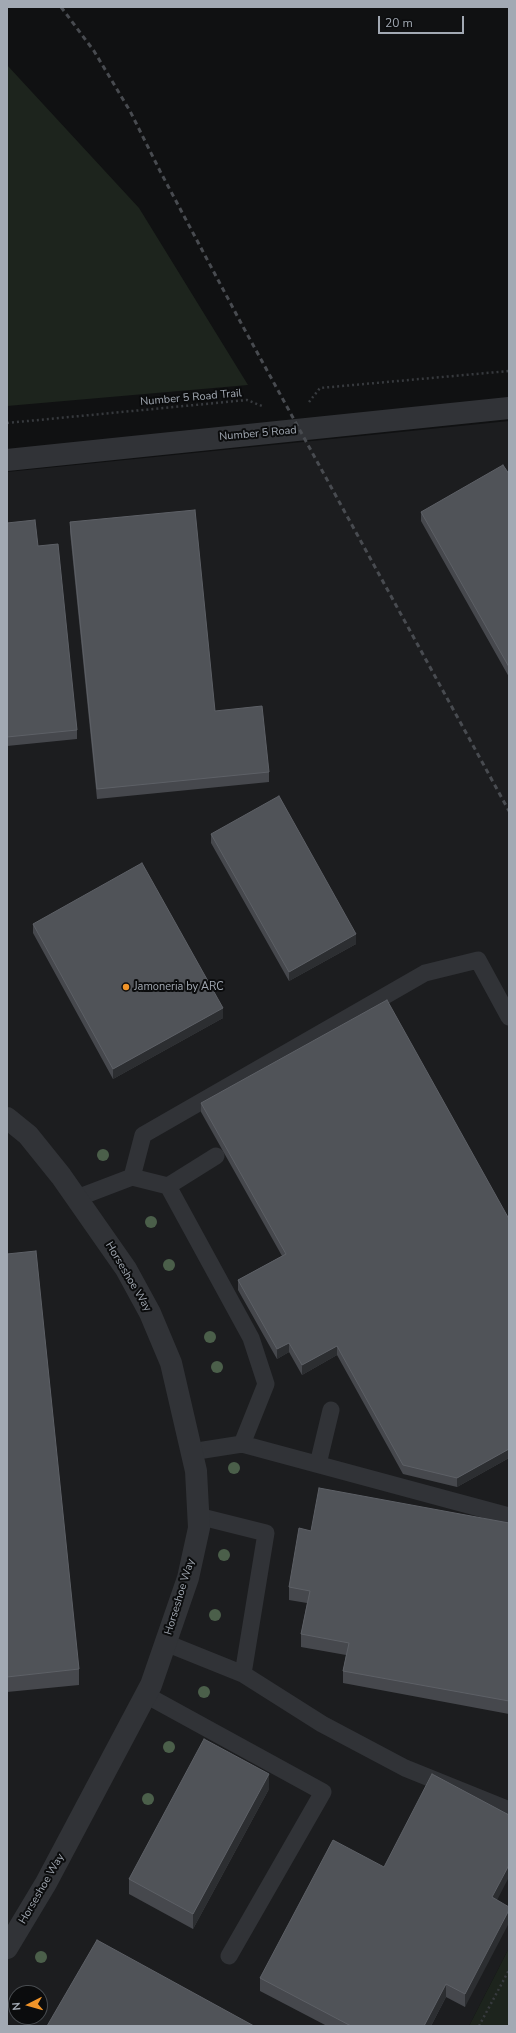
<!DOCTYPE html>
<html>
<head>
<meta charset="utf-8">
<style>
  body { margin:0 }
  #map { position:relative; width:516px; height:2033px; overflow:hidden; background:#101112; font-family:"Nunito Sans",sans-serif }
  canvas { display:block }
  .frame { position:absolute; inset:0; border:8px solid #a2a9b3; pointer-events:none }
  .north { position:absolute; left:8px; top:1985px; width:40px; height:40px; box-sizing:border-box; background:#0b0c0d; border:1px solid #474b4f; border-radius:50%; rotate:264deg; font-size:11px; font-weight:700; line-height:16px; text-align:center; color:#a2a9b3 }
  .north::after { content:''; display:block; margin:auto; width:14px; height:18px; background:#f19429; clip-path:polygon(50% 0,100% 100%,50% 72%,0 100%) }
  .scale { position:absolute; left:378px; top:16px; width:86px; height:18px; box-sizing:border-box; border:2px solid #a2a9b3; border-top:0; padding-left:5px; font-size:12px; line-height:14px; white-space:nowrap; color:#a2a9b3; -webkit-text-stroke:3px #0b0c0d; paint-order:stroke }
</style>
</head>
<body>
<div id="map">
<canvas width="516" height="2033"></canvas>
<div class="frame"></div>
<div class="north">N</div>
<div class="scale">20 m</div>
</div>
<script>
const context = document.querySelector('canvas').getContext('2d');
context.lineJoin = 'round';
function fillPath(path, color) {
  context.fillStyle = color;
  context.fill(path, 'evenodd');
}
function shape(rows) {
  const path = new Path2D();
  for (const r of rows) {
    path.moveTo(r[0], r[1]);
    for (let i = 2; i < r.length; i += 2) path.lineTo(r[i], r[i + 1]);
  }
  return path;
}
function strokePath(path, color, width, dash) {
  context.strokeStyle = color;
  context.lineWidth = width;
  context.lineCap = dash ? 'butt' : 'round';
  context.setLineDash(dash || []);
  context.stroke(path);
}
function drawText(font, color, halo, rows, align = 'center') {
  context.font = font + ' "Nunito Sans",sans-serif';
  context.lineWidth = 4;
  context.setLineDash([]);
  context.textBaseline = 'middle';
  context.strokeStyle = halo;
  context.fillStyle = color;
  for (const [text, x, y, turn = 0] of rows) {
    context.save();
    context.translate(x, y);
    context.rotate((+turn || 0) * Math.PI / 180);
    context.textAlign = isNaN(turn) ? turn : align;
    if (halo) context.strokeText(text, 0, 0);
    context.fillText(text, 0, 0);
    context.restore();
  }
}
fillPath(shape([
  [509,421,509,1948,469,2026,7,2026,7,472],
  [16,1993,40,1993,40,2017,16,2017]
]), '#1c1d1f');
fillPath(shape([
  [7,65,139,208,248,385,7,406],
  [509,1948,509,2026,469,2026]
]), '#1d241d');
strokePath(shape([
  [309,402,320,388,509,371],
  [7,423,247,400,262,406],
  [479,2026,509,1970]
]), '#373a3e', 2.5, [2, 3]);
strokePath(shape([
  [132,1177,143,1135,425,973,478,960,509,1017],
  [168,1186,216,1156],
  [77,1198,132,1177,168,1186,251,1338,266,1384,242,1444,191,1452],
  [242,1444,509,1516],
  [318,1464,331,1410],
  [166,1643,243,1674,266,1533,198,1516],
  [243,1674,322,1724,405,1768,509,1810],
  [146,1695,323,1792,229,1956]
]), '#313337', 17);
strokePath(shape([
  [7,460,509,408],
  [7,1118,28,1135,61,1176,126,1269,150,1313,171,1363,196,1471,199,1528,188,1578,151,1685,46,1883,7,1948]
]), '#313337', 22);
strokePath(shape([
  [61,7,94,51,130,111,160,171,241,323,509,811]
]), '#484b50', 3, [5, 4]);
context.fillStyle = '#4b5f4a';
for (const [x, y] of [
  [103,1155],
  [151,1222],
  [169,1265],
  [210,1337],
  [217,1367],
  [234,1468],
  [224,1555],
  [215,1615],
  [204,1692],
  [169,1747],
  [148,1799],
  [41,1957]
]) {
  context.beginPath();
  context.arc(x, y, 6, 0, 2 * Math.PI);
  context.fill();
}
fillPath(shape([
  [509,474,509,677,421,521,421,512],
  [70,522,215,711,269,772,269,782,97,799,70,532],
  [7,523,38,546,77,730,77,739,7,746],
  [211,834,356,944,289,981,211,843],
  [33,924,223,1018,113,1079,33,933],
  [201,1103,509,1219,509,1458,457,1487,403,1474,337,1355,302,1375,289,1352,277,1359,238,1290,238,1280,282,1256,201,1112],
  [7,1254,79,1669,79,1685,7,1692],
  [509,1523,509,1714,343,1683,343,1671,346,1655,301,1647,301,1634,307,1603,289,1600,289,1587,311,1531],
  [269,1789,193,1929,129,1894,129,1879],
  [384,1867,497,1900,465,2007,446,1997,431,2026,327,2026,260,1991,260,1978]
]), '#46484d');
fillPath(shape([
  [356,934,356,944,289,981,289,972],
  [223,1008,223,1018,113,1079,113,1069],
  [289,1343,289,1352,277,1359,277,1349],
  [337,1346,337,1355,302,1375,302,1365],
  [509,1449,509,1458,457,1487,457,1478],
  [269,1774,269,1789,193,1929,193,1914],
  [509,1865,509,1877,492,1910,492,1897],
  [509,1910,509,1923,465,2007,465,1994],
  [446,1984,446,1997,431,2026,424,2026]
]), '#2c2e31');
const building = shape([
  [503,465,509,474,509,667,421,512,503,465],
  [195,510,215,711,262,706,269,772,97,789,70,522,195,510],
  [35,520,38,546,58,544,77,730,7,737,7,523,35,520],
  [279,796,356,934,289,972,211,834,279,796],
  [142,863,223,1008,113,1069,33,924,142,863],
  [387,1000,509,1219,509,1449,457,1478,403,1465,337,1346,302,1365,289,1343,277,1349,238,1280,286,1254,201,1103,387,1000],
  [36,1251,79,1669,7,1677,7,1254,36,1251],
  [319,1488,509,1523,509,1701,343,1671,349,1643,301,1634,310,1591,289,1587,299,1528,311,1531,319,1488],
  [204,1739,269,1774,193,1914,129,1879,204,1739],
  [432,1774,509,1815,509,1865,492,1897,509,1907,509,1910,465,1994,446,1984,424,2026,351,2026,260,1978,333,1840,384,1867,432,1774],
  [97,1940,254,2026,47,2026,97,1940]
]);
fillPath(building, '#505358');
strokePath(building, '#5d6066', 1);
for (const [x, y, r, color] of [
  [126,987,4,"#f19429"]
]) {
  const dot = new Path2D();
  dot.arc(x, y, r, 0, 2 * Math.PI);
  context.fillStyle = color;
  context.fill(dot);
  strokePath(dot, '#0b0c0d', 1.5);
}
drawText('11px', '#a2a9b3', '#0b0c0d', [
  ["Number 5 Road Trail",191,398,-5],
  ["Number 5 Road",258,434,-5],
  ["Horseshoe Way",128,1277,59],
  ["Horseshoe Way",180,1597,-73],
  ["Horseshoe Way",42,1889,-60]
]);
drawText('11px', '#a2a9b3', '#0b0c0d', [
  ["Jamoneria by ARC",134,987]
], 'left');
</script>
</body>
</html>
